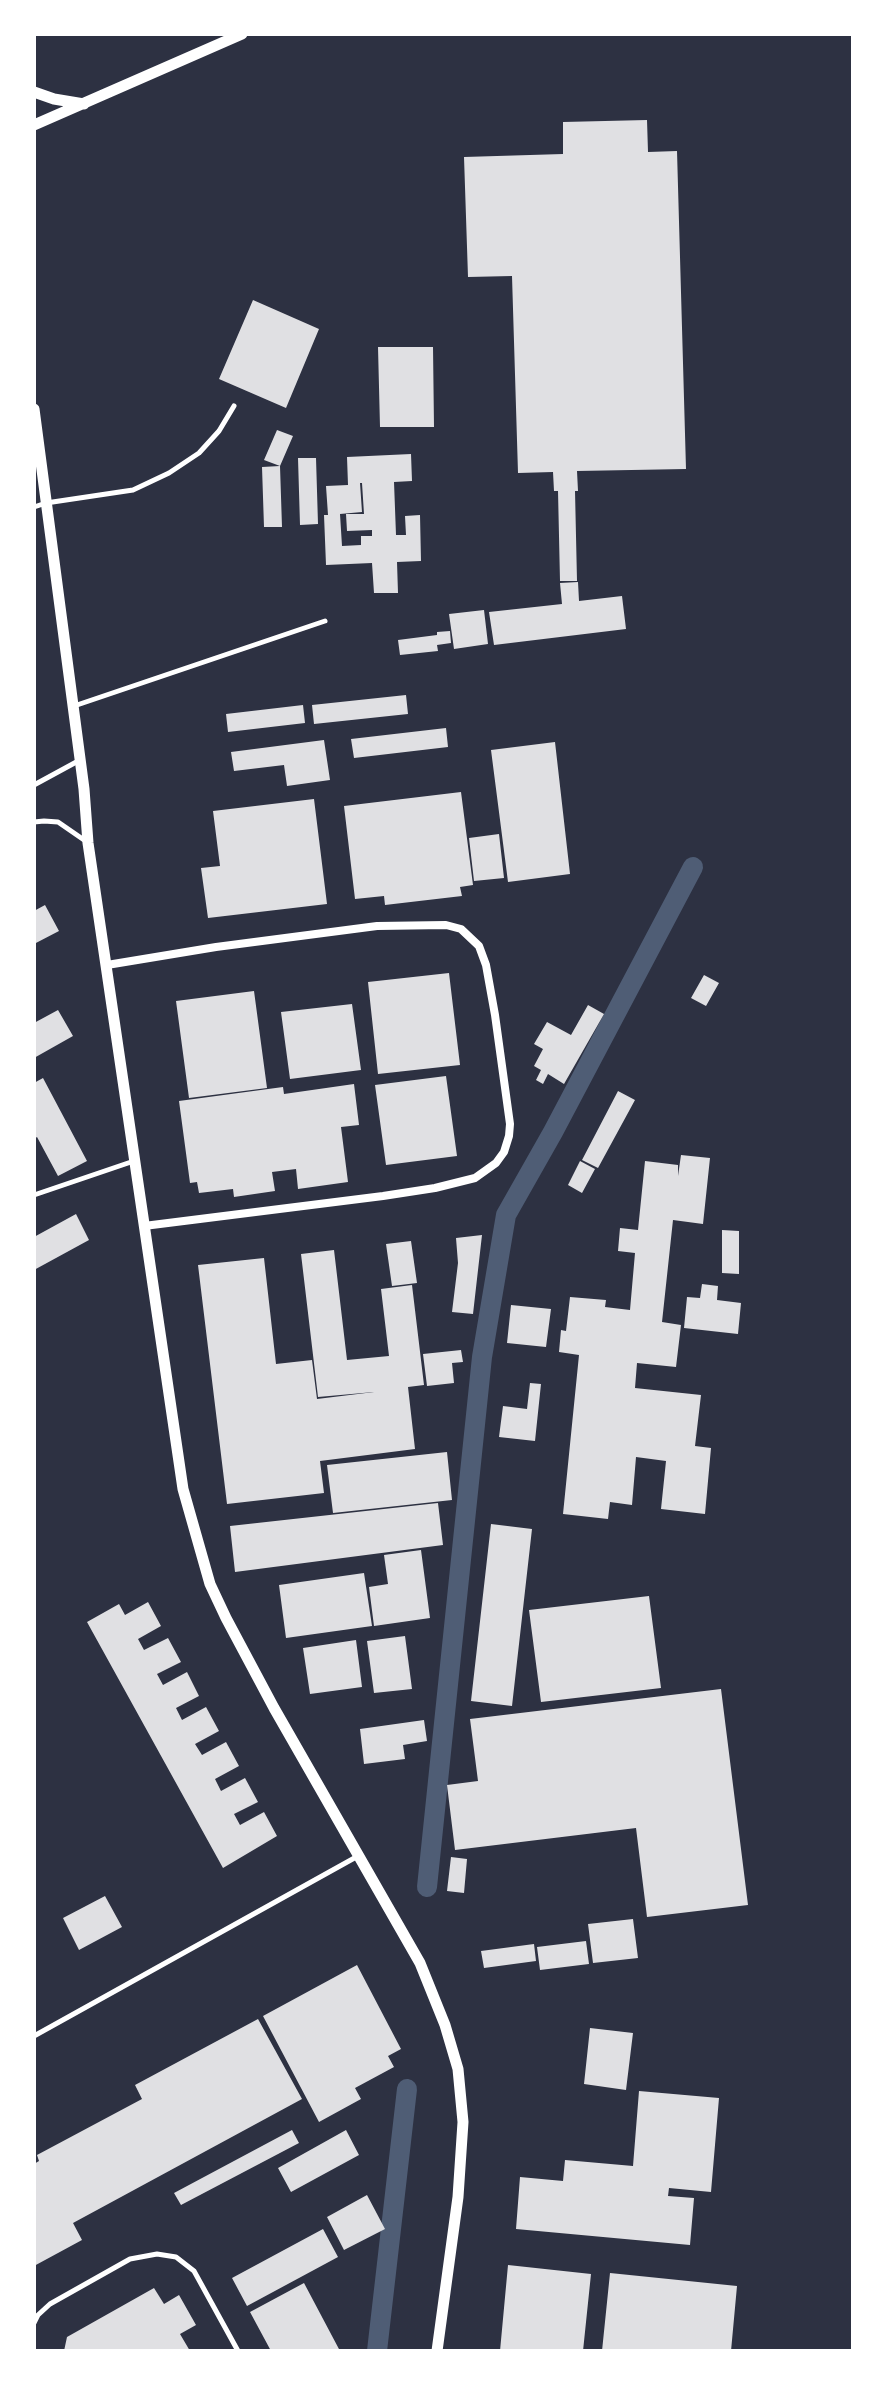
<!DOCTYPE html>
<html>
<head>
<meta charset="utf-8">
<style>
  body { margin:0 }
  #map { position:relative; width:887px; height:2385px; overflow:hidden; background:#2d3142; font-family:Commissioner,sans-serif }
  canvas { display:block }
  .frame { position:absolute; inset:0; border:36px solid #fff; pointer-events:none }
</style>
</head>
<body>
<div id="map">
<canvas width="887" height="2385"></canvas>
<div class="frame"></div>
</div>
<script>
const context = document.querySelector('canvas').getContext('2d');
context.lineJoin = 'round';
function shape(rows) {
  const path = new Path2D();
  for (const r of rows) {
    path.moveTo(r[0], r[1]);
    for (let i = 2; i < r.length; i += 2) path.lineTo(r[i], r[i + 1]);
  }
  return path;
}
function strokePath(path, color, width, dash) {
  context.strokeStyle = color;
  context.lineWidth = width;
  context.lineCap = dash ? 'butt' : 'round';
  context.setLineDash(dash || []);
  context.stroke(path);
}
function fillPath(path, color) {
  context.fillStyle = color;
  context.fill(path, 'evenodd');
}
strokePath(shape([
  [427,1887,482,1357,506,1215,553,1132,693,867],
  [377,2351,407,2089]
]), '#4f5d75', 20);
fillPath(shape([
  [647,120,648,152,677,151,686,469,577,471,578,491,575,491,577,581,560,581,558,491,554,491,553,472,518,473,512,276,468,277,464,157,563,154,563,122],
  [253,300,319,329,286,408,219,379],
  [378,347,433,347,434,427,380,427],
  [277,430,293,436,280,466,264,460],
  [411,454,412,481,394,482,396,535,406,535,405,516,420,515,421,561,397,562,398,593,374,593,372,563,326,565,324,515,328,515,326,486,348,485,347,457],
  [360,483,362,483,364,514,346,514,347,531,372,530,372,536,361,536,361,545,342,546,340,514,362,512],
  [298,458,316,458,318,524,300,525],
  [280,466,282,527,264,527,262,467],
  [578,582,579,601,622,596,626,629,494,645,489,612,562,604,560,583],
  [484,610,488,644,454,649,449,614],
  [450,631,451,643,437,645,438,651,400,655,398,640,437,635,437,632],
  [406,695,408,714,314,724,312,705],
  [303,705,305,723,228,732,226,714],
  [446,728,448,747,354,758,351,739],
  [324,740,330,780,287,786,284,765,234,771,231,752],
  [555,742,570,874,508,882,491,750],
  [461,792,473,885,460,887,462,896,385,905,384,896,355,899,344,806],
  [314,799,327,904,208,918,201,868,220,866,213,811],
  [499,834,504,878,474,881,469,838],
  [45,905,59,931,34,944,34,911],
  [449,973,460,1065,378,1074,368,982],
  [704,975,719,983,706,1006,691,998],
  [254,991,267,1088,189,1098,176,1001],
  [352,1004,361,1070,290,1079,281,1012],
  [588,1005,604,1014,564,1084,548,1074,543,1084,536,1080,541,1070,534,1066,543,1049,534,1044,547,1022,571,1035],
  [58,1010,73,1036,34,1058,34,1023],
  [446,1076,457,1156,386,1165,375,1085],
  [43,1078,87,1161,58,1176,37,1137,34,1139,34,1083],
  [354,1084,359,1125,341,1127,348,1182,298,1189,296,1169,272,1172,275,1191,234,1197,233,1189,199,1193,197,1182,190,1183,179,1101,283,1087,284,1094],
  [618,1091,635,1100,598,1168,582,1160],
  [681,1155,710,1158,703,1224,673,1220,662,1322,681,1325,676,1367,637,1363,635,1388,701,1395,695,1446,711,1448,705,1514,661,1509,666,1461,636,1457,632,1505,610,1502,608,1519,563,1514,579,1355,559,1352,561,1330,566,1331,570,1297,606,1300,605,1307,630,1310,635,1253,618,1251,620,1228,638,1230,645,1161,678,1165,678,1176],
  [580,1161,595,1169,582,1193,568,1185],
  [76,1214,89,1240,34,1270,34,1237],
  [722,1230,739,1231,739,1274,722,1273],
  [482,1235,473,1314,452,1312,458,1263,456,1238],
  [411,1241,417,1283,392,1286,386,1244],
  [334,1250,347,1360,389,1356,381,1289,412,1285,424,1385,408,1387,415,1449,320,1461,324,1493,227,1504,198,1265,264,1258,276,1364,312,1360,317,1399,374,1392,318,1397,301,1254],
  [702,1284,718,1286,717,1300,741,1303,738,1334,684,1328,687,1297,700,1298],
  [511,1305,551,1309,546,1347,507,1343],
  [461,1350,463,1362,452,1363,454,1383,427,1386,423,1354],
  [530,1383,541,1384,535,1441,499,1437,503,1406,527,1409],
  [447,1452,452,1500,333,1513,327,1465],
  [438,1503,443,1545,235,1572,230,1526],
  [491,1524,532,1529,512,1706,471,1701],
  [421,1550,430,1618,374,1626,369,1587,388,1584,384,1555],
  [364,1573,372,1626,286,1638,279,1585],
  [649,1596,661,1688,541,1702,529,1610],
  [148,1602,161,1626,138,1639,144,1650,168,1638,181,1662,157,1674,163,1685,187,1672,199,1696,176,1708,182,1720,206,1707,219,1731,195,1744,202,1755,226,1742,239,1766,215,1779,221,1791,245,1778,258,1802,234,1814,240,1825,264,1812,277,1836,223,1868,87,1622,119,1604,125,1615],
  [405,1636,412,1689,374,1693,367,1641],
  [356,1640,362,1687,310,1694,303,1648],
  [721,1689,748,1905,647,1917,636,1828,455,1850,447,1785,478,1781,470,1719],
  [424,1720,427,1741,403,1745,405,1759,364,1764,360,1729],
  [451,1857,467,1859,464,1893,447,1891],
  [105,1896,122,1927,79,1950,63,1918],
  [633,1919,638,1958,593,1963,588,1924],
  [586,1941,589,1964,540,1970,537,1947],
  [534,1944,536,1961,484,1968,481,1951],
  [357,1965,401,2049,388,2056,394,2067,355,2088,361,2099,319,2122,263,2016],
  [258,2019,302,2099,73,2223,82,2240,34,2266,34,2164,39,2161,37,2155,142,2099,135,2085],
  [590,2028,633,2033,626,2090,584,2084],
  [639,2091,719,2098,711,2192,669,2188,668,2196,694,2198,690,2245,516,2229,520,2177,563,2181,565,2160,633,2166],
  [292,2130,299,2143,181,2205,174,2193],
  [346,2130,359,2155,291,2192,278,2168],
  [367,2195,385,2229,344,2250,327,2217],
  [323,2229,338,2257,247,2306,232,2278],
  [508,2265,591,2274,583,2351,500,2351],
  [610,2273,737,2286,731,2351,602,2351],
  [304,2283,340,2351,271,2351,250,2312],
  [154,2288,164,2304,179,2295,196,2325,180,2334,190,2351,64,2351,67,2337]
]), '#e0e0e3');
strokePath(shape([
  [34,507,46,503,133,490,169,473,199,453,219,431,234,406],
  [74,706,325,621],
  [34,785,80,760],
  [34,822,44,821,58,822,87,842],
  [34,1195,134,1161],
  [34,2036,358,1856],
  [34,2323,38,2315,50,2304,130,2259,157,2254,176,2257,194,2271,238,2351]
]), '#fff', 5);
strokePath(shape([
  [107,965,216,947,377,926,446,925,461,929,479,946,486,965,495,1015,510,1124,509,1136,504,1152,496,1163,475,1178,435,1188,383,1196,144,1226]
]), '#fff', 8);
strokePath(shape([
  [34,92,54,99,84,104],
  [34,125,242,34],
  [34,409,84,789,88,843,183,1489,210,1584,226,1618,274,1708,420,1963,445,2025,458,2069,463,2122,458,2197,437,2351]
]), '#fff', 11);
</script>
</body>
</html>
